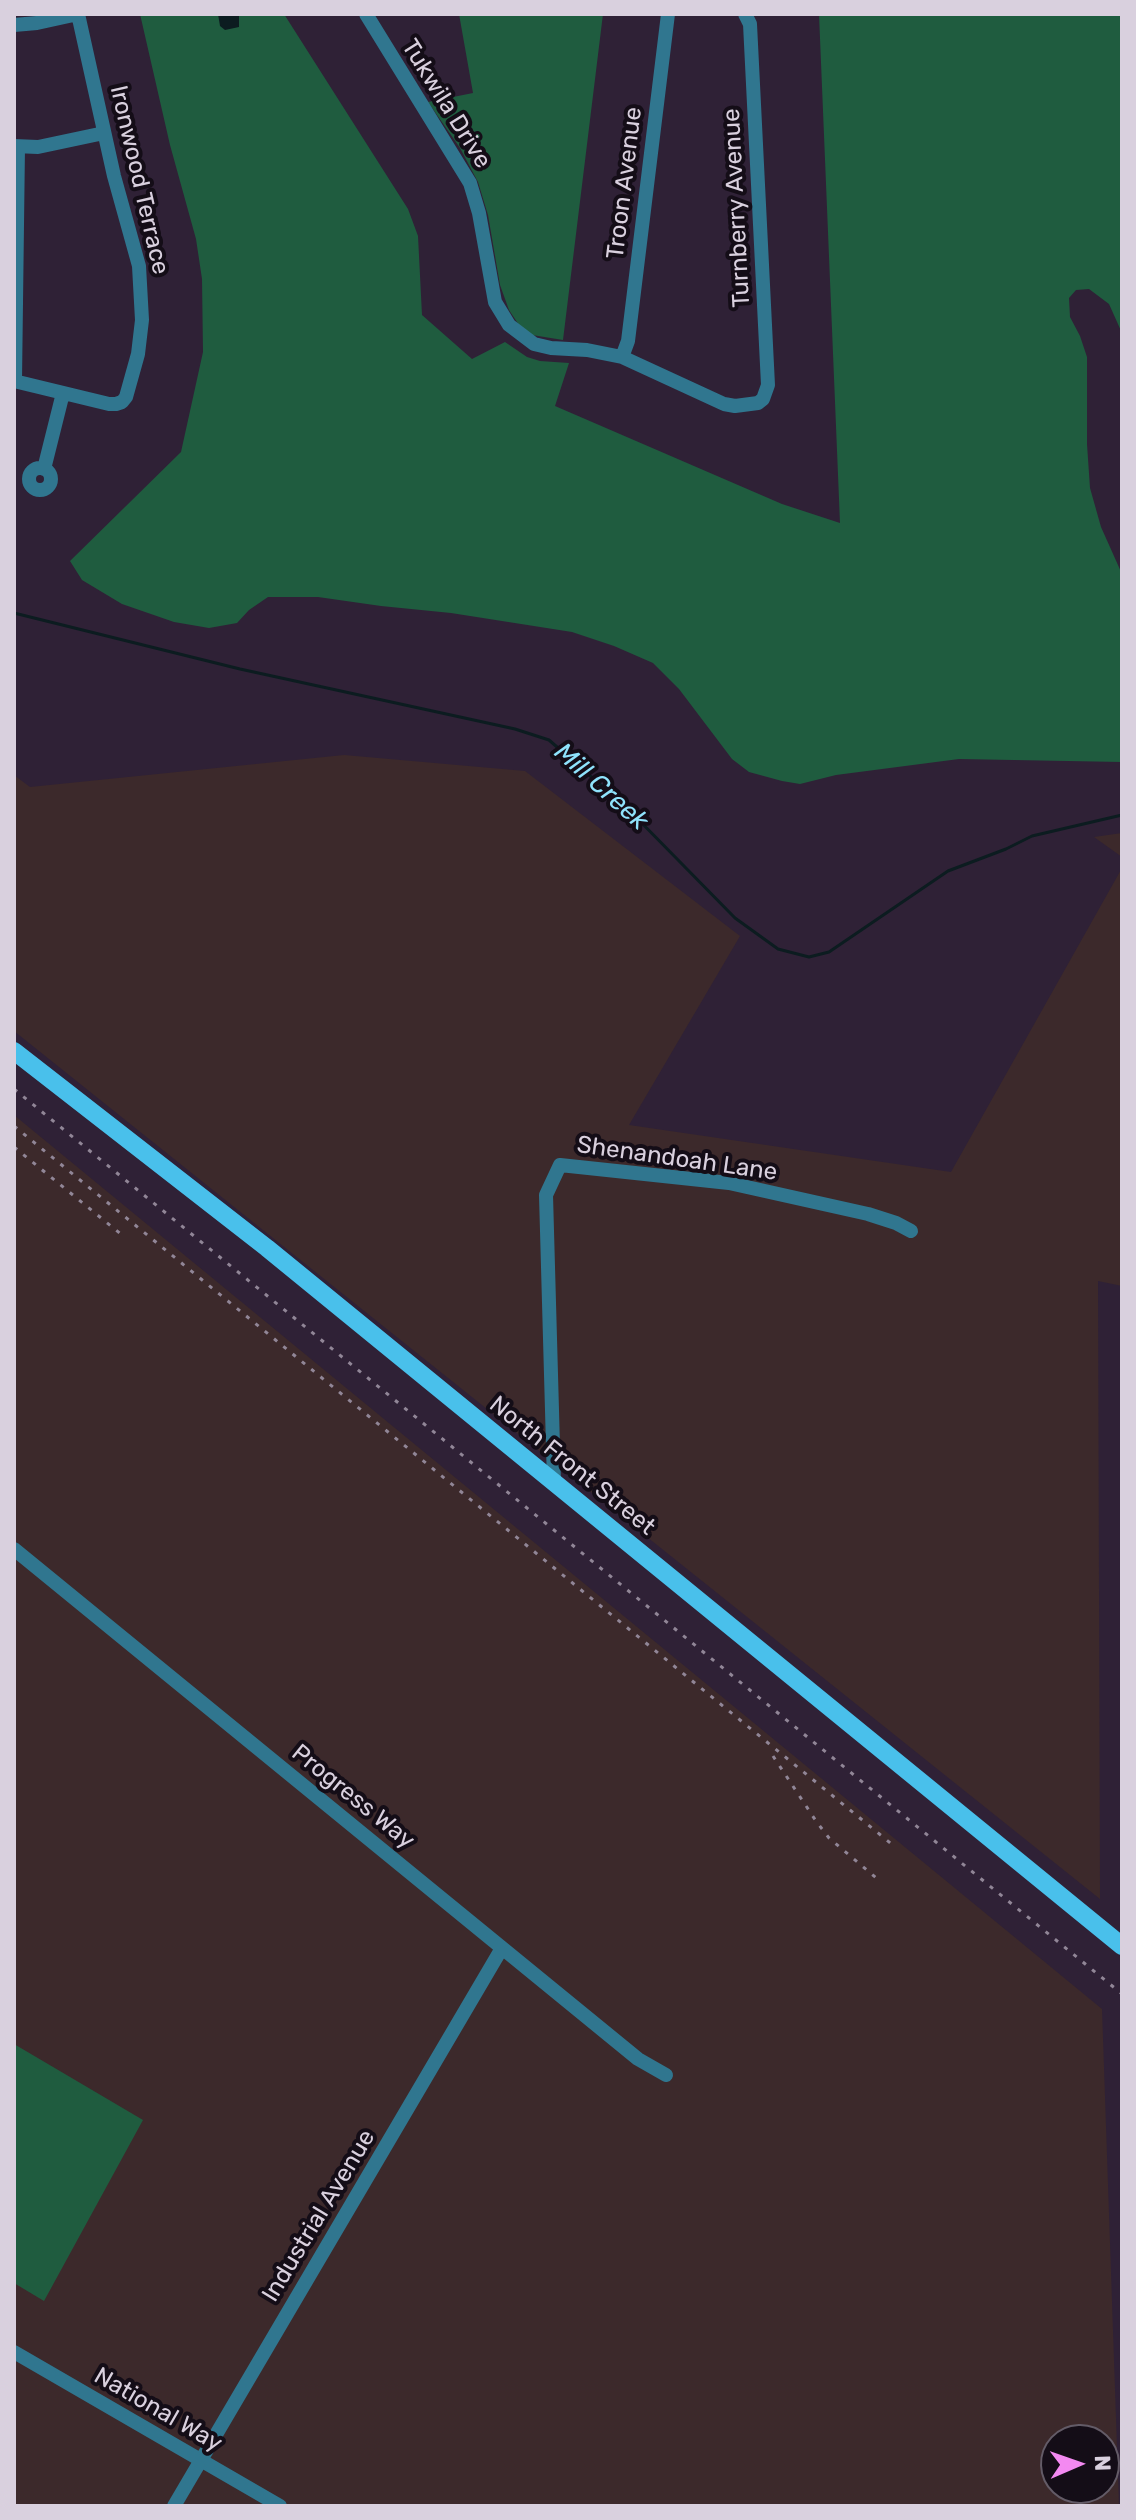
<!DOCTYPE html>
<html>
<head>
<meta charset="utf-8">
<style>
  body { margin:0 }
  #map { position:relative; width:1136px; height:2520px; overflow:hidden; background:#2f2136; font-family:Rubik,sans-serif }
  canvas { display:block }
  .frame { position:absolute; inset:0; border:16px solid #d9d0de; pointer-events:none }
  .north { position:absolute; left:1040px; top:2424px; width:80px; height:80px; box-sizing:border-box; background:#140d17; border:2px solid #635b67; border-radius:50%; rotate:88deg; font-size:22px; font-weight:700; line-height:32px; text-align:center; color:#d9d0de }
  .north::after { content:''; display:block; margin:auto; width:28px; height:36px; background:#f389f1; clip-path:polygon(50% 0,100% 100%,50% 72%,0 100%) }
</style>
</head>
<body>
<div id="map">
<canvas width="1136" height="2520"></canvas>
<div class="frame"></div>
<div class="north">N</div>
</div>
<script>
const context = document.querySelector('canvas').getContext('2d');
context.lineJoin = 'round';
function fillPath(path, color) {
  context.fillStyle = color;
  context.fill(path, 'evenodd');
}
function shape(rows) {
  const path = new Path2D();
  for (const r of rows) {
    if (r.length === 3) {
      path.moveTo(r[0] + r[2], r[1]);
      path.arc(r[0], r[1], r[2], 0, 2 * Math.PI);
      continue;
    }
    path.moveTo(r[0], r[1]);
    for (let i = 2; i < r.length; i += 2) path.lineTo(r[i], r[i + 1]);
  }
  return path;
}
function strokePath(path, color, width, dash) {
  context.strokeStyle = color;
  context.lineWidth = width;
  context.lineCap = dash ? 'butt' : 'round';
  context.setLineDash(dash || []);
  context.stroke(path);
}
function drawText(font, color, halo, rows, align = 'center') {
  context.font = font + ' Rubik,sans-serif';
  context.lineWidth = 8;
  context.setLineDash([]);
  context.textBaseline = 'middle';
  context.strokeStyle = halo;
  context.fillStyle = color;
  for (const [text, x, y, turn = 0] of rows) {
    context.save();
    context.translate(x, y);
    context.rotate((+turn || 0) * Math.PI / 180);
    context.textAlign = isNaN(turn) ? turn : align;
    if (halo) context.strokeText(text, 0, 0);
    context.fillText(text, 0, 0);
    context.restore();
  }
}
fillPath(shape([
  [344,755,525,771,740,936,629,1125,951,1172,1122,868,1122,1286,1098,1281,1100,1899,14,1031,14,775,30,787],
  [1122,833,1122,857,1094,837],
  [14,1115,1102,2009,1119,2506,14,2506],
  [1056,2440,1104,2440,1104,2488,1056,2488]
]), '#3c292b');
fillPath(shape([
  [140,14,284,14,408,209,418,236,422,315,472,359,505,342,527,357,540,361,569,363,555,406,782,504,840,523,819,14,1122,14,1122,333,1109,304,1089,289,1076,290,1069,298,1070,317,1080,336,1087,357,1087,444,1090,488,1101,527,1122,574,1122,762,959,759,836,775,800,784,782,781,749,772,732,759,679,689,653,663,614,646,572,632,451,613,381,606,318,597,268,597,249,610,237,623,209,628,174,622,122,604,82,580,70,561,181,452,203,352,202,279,196,239,170,145],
  [459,14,603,14,563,340,532,335,519,325,509,310,500,285,488,215,478,182,460,148,428,102,473,93],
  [14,2044,143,2120,44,2301,14,2283]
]), '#1f5c3f');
fillPath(shape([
  [218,14,239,14,239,27,225,30,220,26]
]), '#0c1c20');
strokePath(shape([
  [14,613,240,669,515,729,549,740,628,809,735,918,778,949,809,957,829,952,948,871,1006,849,1032,836,1122,815]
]), '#0c1c20', 3);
strokePath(shape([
  [366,14,470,183,479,213,495,302,509,325,534,344,551,348,587,350,622,357,724,404,735,406,758,403,763,399,768,385,750,24,745,14],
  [14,25,37,23,78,14],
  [14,146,38,147,104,133],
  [622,357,628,341,668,14],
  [14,381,109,404,116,404,122,402,126,397,138,354,142,320,139,266,114,176,78,14],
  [15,381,18,147],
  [40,479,11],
  [44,469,63,393],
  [554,1482,546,1195,560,1165,729,1183,868,1214,896,1223,911,1231],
  [14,1549,638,2059,666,2075],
  [14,2352,280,2506],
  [174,2506,502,1948]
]), '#30768f', 14);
strokePath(shape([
  [14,1051,267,1248,1122,1946]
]), '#49c0eb', 18);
strokePath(shape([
  [14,1089,1122,1994],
  [14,1126,894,1846],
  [14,1147,122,1235],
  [773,1756,816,1821,829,1838,881,1882]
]), '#918697', 3, [4, 8]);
drawText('24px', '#d9d0de', '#140d17', [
  ["Tukwila Drive",446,104,58],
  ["Ironwood Terrace",139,180,77],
  ["Troon Avenue",625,183,-83],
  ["Turnberry Avenue",737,208,-93],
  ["Shenandoah Lane",677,1159,8],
  ["North Front Street",572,1466,39],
  ["Progress Way",353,1797,39],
  ["Industrial Avenue",319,2216,-59],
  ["National Way",158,2410,30]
]);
drawText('italic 26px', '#8fe3fc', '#140d17', [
  ["Mill Creek",601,787,42]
]);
</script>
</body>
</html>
